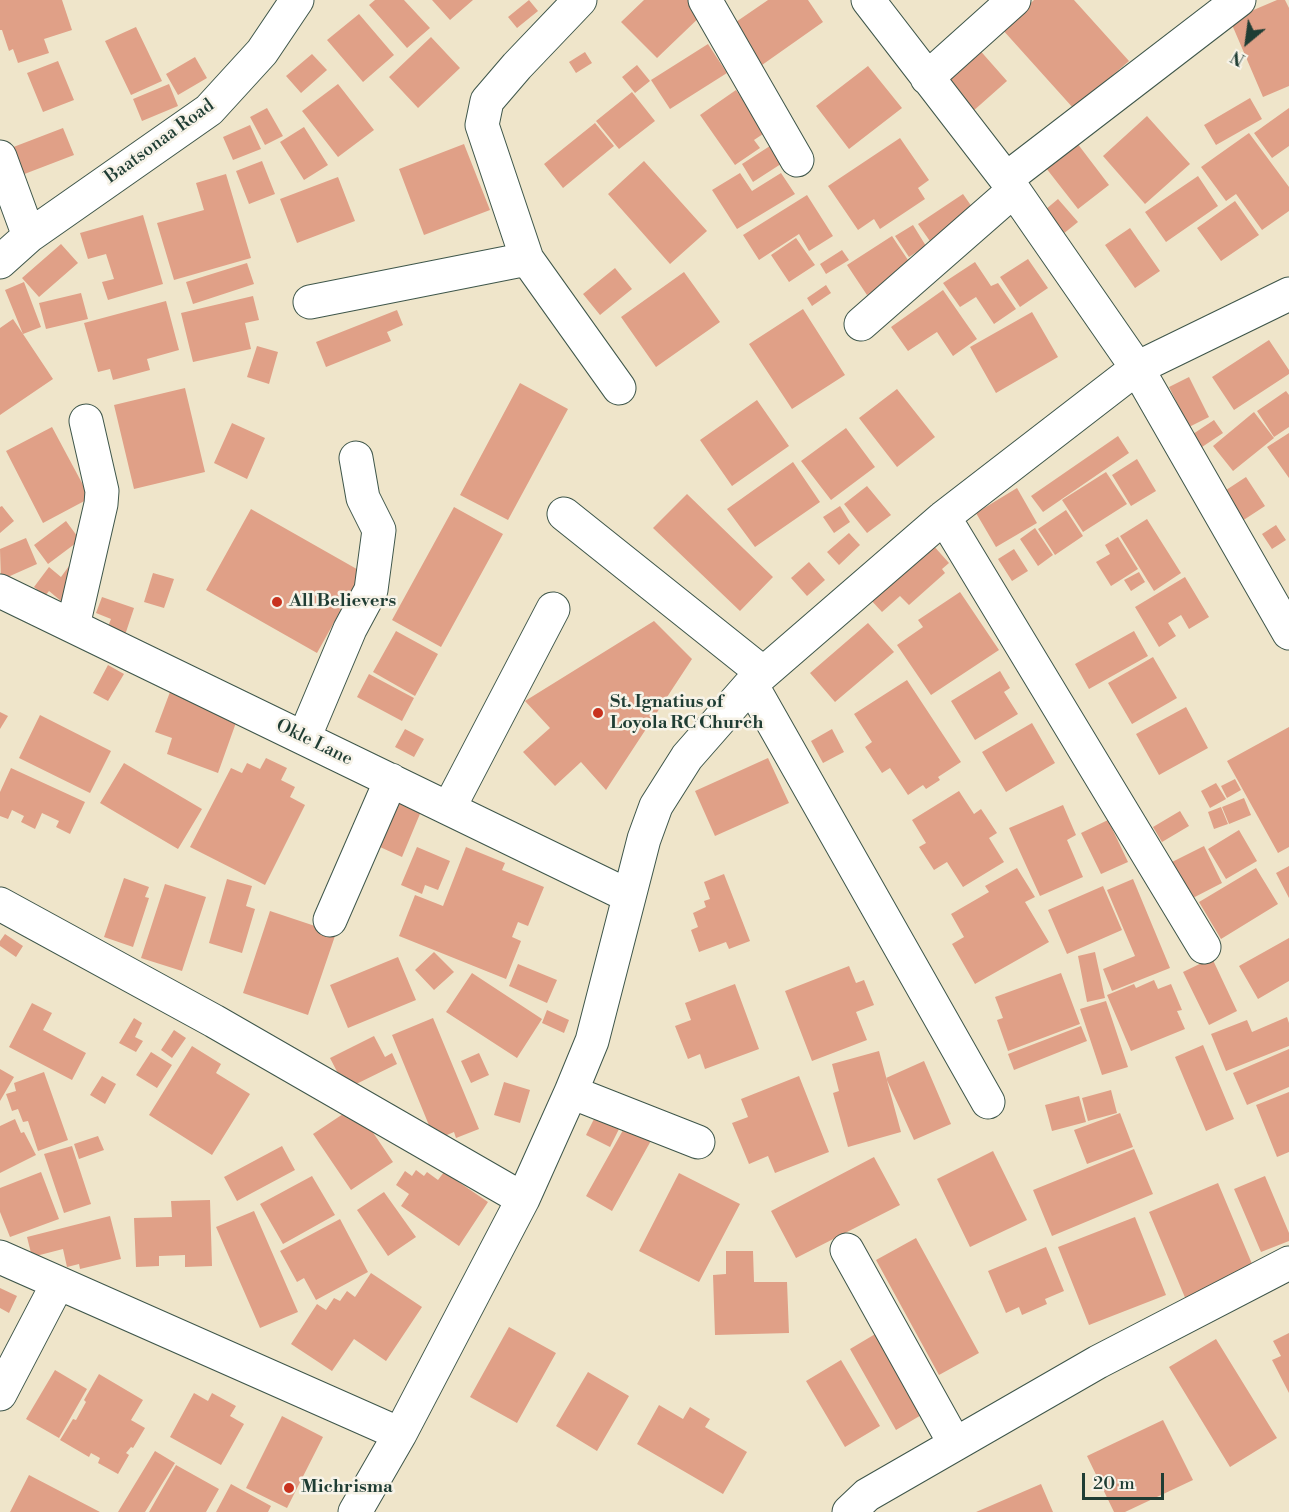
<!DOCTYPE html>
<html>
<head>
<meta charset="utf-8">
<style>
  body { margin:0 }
  #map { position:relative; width:1289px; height:1512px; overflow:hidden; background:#efe5ca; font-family:"Libre Bodoni",serif }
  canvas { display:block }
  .north { position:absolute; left:1217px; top:12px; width:60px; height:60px; -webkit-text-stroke:4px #f7f3e8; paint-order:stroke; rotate:209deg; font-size:16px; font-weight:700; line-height:24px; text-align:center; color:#1f3d34 }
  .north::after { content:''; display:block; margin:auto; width:21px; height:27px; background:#1f3d34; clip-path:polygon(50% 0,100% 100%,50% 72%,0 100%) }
  .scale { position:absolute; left:1082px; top:1473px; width:82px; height:27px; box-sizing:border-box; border:3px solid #1f3d34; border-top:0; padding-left:8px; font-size:18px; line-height:21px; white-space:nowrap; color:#1f3d34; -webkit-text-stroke:4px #f7f3e8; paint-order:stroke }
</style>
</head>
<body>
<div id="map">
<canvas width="1289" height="1512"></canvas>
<div class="north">N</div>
<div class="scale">20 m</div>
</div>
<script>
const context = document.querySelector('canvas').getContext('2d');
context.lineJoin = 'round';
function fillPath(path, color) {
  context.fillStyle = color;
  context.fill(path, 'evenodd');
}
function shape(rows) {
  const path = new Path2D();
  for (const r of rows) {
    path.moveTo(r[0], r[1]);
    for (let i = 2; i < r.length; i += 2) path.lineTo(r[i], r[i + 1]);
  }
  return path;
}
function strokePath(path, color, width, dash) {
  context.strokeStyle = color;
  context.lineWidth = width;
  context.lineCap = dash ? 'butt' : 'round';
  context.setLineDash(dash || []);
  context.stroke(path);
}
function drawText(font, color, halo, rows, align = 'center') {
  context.font = font + ' "Libre Bodoni",serif';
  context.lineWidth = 5;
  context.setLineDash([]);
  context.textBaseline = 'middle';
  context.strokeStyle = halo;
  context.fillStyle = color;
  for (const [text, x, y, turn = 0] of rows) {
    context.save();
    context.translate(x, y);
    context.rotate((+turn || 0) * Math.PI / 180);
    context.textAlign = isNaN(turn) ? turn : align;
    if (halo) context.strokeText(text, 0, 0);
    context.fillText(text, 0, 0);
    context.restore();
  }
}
fillPath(shape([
  [0,0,62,0,72,30,44,39,49,53,18,63,13,49,9,51,2,30,0,30],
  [375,0,404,0,430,28,407,48,369,5],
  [432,0,473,0,450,20],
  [529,0,538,11,517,28,508,17],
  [644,0,693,0,705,12,657,58,621,22],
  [768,0,808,0,823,22,762,65,733,24],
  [1034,0,1074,0,1129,61,1074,109,1002,29],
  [1277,0,1285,0,1289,8,1289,86,1263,97,1230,20],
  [359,14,394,55,363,82,327,40],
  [136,27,162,81,131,95,105,41],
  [431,37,460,68,418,108,389,77],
  [708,44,727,73,670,109,651,80],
  [977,47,1007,81,972,112,942,77],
  [585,52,592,63,576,73,569,62],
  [312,54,327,70,301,93,286,76],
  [195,57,207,78,178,95,166,74],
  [58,61,74,100,43,112,27,73],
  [637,65,650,81,635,93,622,77],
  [868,66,902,108,849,149,816,106],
  [169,84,178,106,142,121,133,99],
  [338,84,374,130,338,157,302,111],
  [736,90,766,132,754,140,760,148,735,165,700,115],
  [632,92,655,121,619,149,596,121],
  [1250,98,1262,119,1216,145,1204,125],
  [267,108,283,136,265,145,250,117],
  [1289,108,1289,146,1272,158,1254,133],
  [1147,116,1190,164,1145,204,1103,156],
  [595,123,614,146,563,188,544,164],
  [250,125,261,149,233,160,223,137],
  [304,127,328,165,304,180,280,142],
  [63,128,74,155,14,178,3,151],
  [1249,133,1289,187,1289,211,1262,230,1236,194,1226,201,1201,167],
  [900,138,929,180,918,188,925,199,880,229,874,219,858,230,828,186],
  [1077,143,1109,185,1078,209,1046,168],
  [464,144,490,210,424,235,399,169],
  [773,144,784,162,753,182,742,164],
  [262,161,275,194,249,204,236,171],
  [644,161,707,231,670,264,608,194],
  [740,173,752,191,781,173,795,194,737,229,712,190],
  [226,174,251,258,174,280,157,223,204,210,196,183],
  [1198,176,1218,206,1166,242,1145,212],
  [338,177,355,221,297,243,280,199],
  [963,194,979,217,934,247,918,224],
  [807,195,833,236,809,251,799,234,759,260,743,235],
  [1058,199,1078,222,1058,238,1039,215],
  [1235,201,1259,235,1221,261,1197,228],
  [143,215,163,284,108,300,102,282,114,279,106,254,88,259,80,233],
  [913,225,926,246,909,257,895,236],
  [1130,228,1160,271,1135,288,1105,245],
  [892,236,912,266,867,295,847,265],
  [796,238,815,265,789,282,771,255],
  [61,244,78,263,39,297,22,278],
  [842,250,849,260,826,274,820,264],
  [1028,259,1048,288,1020,307,1000,277],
  [975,262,991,286,998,283,1016,309,994,324,976,297,960,307,943,283],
  [247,263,254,284,193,304,186,282],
  [615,268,632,289,600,315,583,294],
  [684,272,720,322,656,367,621,317],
  [24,282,41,327,23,334,5,290],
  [826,285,831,293,812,306,807,298],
  [943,290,977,339,953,356,937,332,908,351,891,327],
  [81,293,88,319,46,329,39,303],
  [253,296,259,320,245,323,251,349,193,362,181,313],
  [166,301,179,350,147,359,150,370,113,380,110,369,98,372,84,323],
  [803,309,845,375,792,409,749,344],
  [397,310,403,325,387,332,391,341,326,367,316,342],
  [1032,312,1058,357,996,393,970,347],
  [13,319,53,379,0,415,0,328],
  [1269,340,1289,370,1289,374,1234,410,1212,377],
  [257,346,278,352,269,384,247,377],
  [1189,377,1209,417,1189,427,1169,387],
  [520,383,568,409,508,520,460,495],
  [185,388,205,472,134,489,114,405],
  [897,389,935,437,897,467,859,418],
  [1286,391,1289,395,1289,427,1274,437,1257,411],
  [757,400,789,446,732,486,700,440],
  [1254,412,1274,438,1233,471,1213,446],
  [1214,420,1223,433,1202,447,1193,434],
  [232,423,265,438,247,479,214,463],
  [52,427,90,498,43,523,6,451],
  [846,428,875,467,831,500,801,461],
  [1289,433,1289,478,1267,447],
  [1118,436,1129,453,1043,512,1031,496],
  [1137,459,1156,491,1131,506,1112,475],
  [793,462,820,502,755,547,727,509],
  [1106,472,1127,504,1083,532,1062,500],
  [1246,477,1265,506,1239,523,1220,494],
  [867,486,891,515,867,533,844,504],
  [1017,488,1037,523,996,547,976,513],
  [687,494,773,577,740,611,653,528],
  [2,506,14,521,0,533,0,507],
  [840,506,850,522,834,533,823,517],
  [454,507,503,534,441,647,392,620],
  [251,509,362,572,317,653,206,590],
  [1066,510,1083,536,1055,555,1038,529],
  [1147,519,1181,573,1154,591,1120,536],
  [66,521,80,540,48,564,34,545],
  [1276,525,1286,540,1272,549,1262,534],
  [1035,528,1053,555,1038,566,1020,539],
  [849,533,860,545,839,565,827,552],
  [1118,537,1138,569,1111,586,1096,562,1110,554,1105,545],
  [26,538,37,564,1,580,0,549],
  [932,544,949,563,942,569,945,573,909,605,900,596,882,612,870,599],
  [1014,549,1028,571,1012,581,998,559],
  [809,562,825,580,807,596,791,578],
  [69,566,81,576,61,601,49,591,45,596,34,587,49,567,61,577],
  [1139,572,1145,582,1131,591,1124,580],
  [153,573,174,579,164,608,144,602],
  [1185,577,1209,617,1189,629,1181,615,1168,623,1176,636,1159,647,1135,607],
  [960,592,999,650,931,695,897,645,923,627,918,620],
  [102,597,134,608,125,635,107,629,111,619,96,613],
  [654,621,692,659,606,790,581,762,555,786,523,752,550,728,525,701],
  [868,623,894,652,835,702,810,673],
  [396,631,438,654,415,696,373,672],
  [1134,631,1148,656,1089,689,1075,664],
  [1153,657,1177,698,1132,724,1108,683],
  [108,665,124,674,108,701,93,693],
  [1000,671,1010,688,1004,692,1018,714,975,740,951,701],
  [369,674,414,698,402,721,357,697],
  [907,680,961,762,938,777,940,780,926,789,923,785,908,795,890,768,882,773,865,747,872,742,854,714],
  [170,692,238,717,218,773,167,754,172,738,155,732],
  [1186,707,1208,748,1159,775,1136,734],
  [0,712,8,716,0,729],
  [40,715,111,751,90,793,19,758],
  [1032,723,1055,763,1006,792,982,752],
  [1289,727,1289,847,1278,853,1227,761],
  [405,729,424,739,414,757,395,747],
  [832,729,844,752,823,763,811,741],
  [266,758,287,768,281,780,295,787,290,797,305,805,265,885,190,847,231,768,242,773,247,763,260,769],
  [768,758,789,803,715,836,695,791],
  [124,763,202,809,178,849,100,803],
  [11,768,85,802,70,834,56,827,59,821,42,813,35,829,21,822,24,816,12,810,8,819,0,816,0,792],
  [1235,779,1241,790,1227,798,1221,786],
  [1216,783,1226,799,1210,808,1201,791],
  [959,791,974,814,981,809,997,833,989,838,1004,862,963,887,947,862,934,870,919,847,926,843,912,820],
  [1244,798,1251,815,1229,824,1222,807],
  [401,800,422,809,402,857,380,847],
  [1063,805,1076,835,1067,840,1083,877,1040,896,1009,828],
  [1221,807,1228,824,1214,829,1208,812],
  [1180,811,1189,826,1162,842,1153,827],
  [1108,820,1128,862,1101,874,1081,833],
  [1239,830,1257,861,1226,879,1208,849],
  [1204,846,1222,883,1187,901,1168,864],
  [417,847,450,861,438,890,425,885,422,894,401,885],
  [466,847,505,863,502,870,544,887,528,926,518,922,512,937,521,941,506,979,399,936,415,895,443,906],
  [1289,866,1289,898,1276,873],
  [1017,868,1035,897,1025,902,1049,942,975,984,952,944,964,937,951,914,989,892,985,886],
  [1256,868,1278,904,1221,939,1199,902],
  [724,874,750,941,729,949,726,942,699,952,691,930,698,927,693,913,706,907,704,901,710,899,704,882],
  [124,878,149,887,145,897,149,898,133,947,104,937],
  [227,879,252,886,246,906,255,909,242,953,209,943],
  [1133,879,1170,968,1112,991,1103,969,1135,956,1107,890],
  [165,884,206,897,182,971,141,958],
  [1103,886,1122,930,1067,954,1048,910],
  [270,911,336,933,308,1015,243,993],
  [5,934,23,946,16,957,0,946,0,941],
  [1289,938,1289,981,1258,999,1239,966],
  [434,952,454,972,434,990,415,970],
  [1095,952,1105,998,1087,1002,1078,956],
  [398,957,416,1000,348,1028,330,985],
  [1212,958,1237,1011,1209,1025,1183,972],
  [518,964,557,980,547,1003,509,986],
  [849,966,856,983,864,980,874,1005,856,1012,867,1040,812,1061,785,991],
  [472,973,542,1019,517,1058,446,1012],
  [1061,973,1080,1024,1008,1051,997,1020,1003,1018,995,997],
  [1154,980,1158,989,1171,984,1182,1010,1177,1011,1185,1029,1131,1051,1107,995,1134,984,1136,988],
  [735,984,759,1049,705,1069,700,1054,688,1059,675,1026,691,1020,685,1003],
  [1106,1001,1128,1067,1102,1075,1080,1009],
  [32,1003,52,1013,43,1030,86,1053,72,1080,9,1047],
  [547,1010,569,1020,564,1033,542,1023],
  [1287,1017,1289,1023,1289,1046,1226,1071,1211,1034,1247,1020,1252,1032],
  [134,1018,142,1023,135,1037,143,1041,136,1052,119,1043],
  [433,1018,479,1129,456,1138,454,1132,435,1140,392,1035],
  [1081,1026,1087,1041,1014,1070,1008,1054],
  [174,1030,186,1038,172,1058,161,1050],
  [374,1036,385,1057,392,1053,397,1064,346,1089,330,1058],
  [1203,1045,1234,1119,1206,1131,1175,1057],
  [192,1046,221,1064,216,1073,250,1094,212,1155,149,1115],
  [1289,1049,1289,1087,1247,1105,1233,1073],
  [879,1051,901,1132,848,1147,833,1093,839,1091,832,1064],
  [151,1052,172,1065,157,1088,136,1075],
  [479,1053,489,1075,471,1083,461,1061],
  [924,1061,951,1124,914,1140,886,1078],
  [0,1069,14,1077,0,1101],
  [44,1072,68,1140,38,1151,28,1121,23,1122,18,1109,12,1111,6,1094,16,1091,14,1083],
  [102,1076,116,1084,105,1104,90,1095],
  [799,1076,829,1152,775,1173,768,1156,749,1164,732,1123,748,1117,741,1099],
  [504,1082,530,1090,520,1123,494,1115],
  [1111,1090,1117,1113,1088,1121,1082,1098],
  [1289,1092,1289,1152,1277,1157,1256,1105],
  [1079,1096,1086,1122,1052,1131,1045,1105],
  [355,1106,393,1162,351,1190,313,1134],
  [597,1113,621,1125,610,1147,586,1135],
  [1120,1113,1133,1147,1087,1164,1074,1130],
  [15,1119,21,1133,24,1132,36,1155,0,1173,0,1126],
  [627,1123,653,1137,612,1211,586,1196],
  [98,1136,104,1150,79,1159,74,1144],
  [72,1146,91,1204,64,1213,44,1154],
  [282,1146,295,1170,237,1201,224,1177],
  [1134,1149,1153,1194,1052,1236,1033,1190],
  [993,1151,1027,1220,970,1247,937,1179],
  [874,1157,900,1205,796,1258,771,1211],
  [416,1170,424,1176,427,1172,438,1180,444,1172,488,1202,459,1246,401,1206,409,1194,396,1185,405,1171,412,1176],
  [41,1172,59,1219,10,1237,0,1212,0,1188],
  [679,1173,740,1204,699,1282,639,1251],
  [312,1176,335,1215,283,1244,260,1204],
  [1265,1176,1289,1233,1289,1241,1261,1252,1234,1189],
  [1218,1183,1258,1278,1189,1307,1149,1212],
  [384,1192,416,1237,388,1256,357,1210],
  [210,1200,212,1266,185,1267,185,1255,159,1256,159,1266,136,1267,134,1218,172,1217,171,1201],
  [254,1211,298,1312,260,1328,216,1227],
  [110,1216,121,1259,80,1269,79,1264,67,1267,63,1249,32,1257,27,1237],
  [1135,1217,1166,1295,1089,1325,1058,1247],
  [340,1219,368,1272,316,1300,304,1278,297,1282,280,1251],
  [916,1238,979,1353,939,1375,876,1260],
  [1046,1247,1064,1291,1045,1299,1047,1304,1022,1315,1019,1307,1006,1313,988,1271],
  [726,1251,753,1251,754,1282,787,1282,789,1333,715,1335,713,1275,726,1274],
  [371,1273,422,1307,386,1361,354,1339,332,1371,291,1344,317,1304,326,1310,334,1298,340,1301,347,1291,355,1297],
  [0,1288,17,1296,9,1313,0,1308],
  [509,1327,556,1353,517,1423,470,1397],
  [882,1330,928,1411,896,1430,850,1349],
  [1289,1333,1289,1393,1272,1360,1281,1356,1273,1341],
  [1216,1339,1277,1438,1230,1467,1169,1367],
  [841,1360,880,1426,845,1447,806,1381],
  [55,1370,87,1389,59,1438,26,1419],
  [588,1372,629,1396,597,1451,556,1426],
  [99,1374,143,1400,131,1420,145,1428,133,1448,131,1447,126,1453,129,1455,118,1474,98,1463,100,1458,91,1453,89,1457,60,1440,73,1419,76,1420,86,1402,84,1400],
  [194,1393,208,1401,212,1393,236,1406,230,1416,244,1424,221,1465,170,1437],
  [659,1405,683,1419,690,1407,710,1419,705,1427,747,1452,723,1494,637,1444],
  [282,1416,323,1437,287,1508,246,1488],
  [1163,1420,1193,1480,1125,1512,1114,1512,1087,1456],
  [155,1451,175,1463,145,1512,118,1512],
  [176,1465,219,1489,206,1512,149,1512],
  [29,1475,100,1512,10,1512],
  [231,1484,271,1506,268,1512,216,1512],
  [1041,1484,1053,1512,976,1512]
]), '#e0a087');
const minor = shape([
  [580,0,517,66,487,101,482,125,527,259,619,388],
  [705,0,797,160],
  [868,0,1006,179,1137,368,1289,633],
  [927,78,1014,0],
  [0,157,29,236],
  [1006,179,1239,0],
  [0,262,29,236,209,110,262,52,297,0],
  [310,302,527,259],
  [861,324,1013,191],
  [564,514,763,673],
  [944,517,1204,947],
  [0,591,629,896],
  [73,626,101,504,102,491,86,421],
  [751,684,988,1102],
  [304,738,350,629,371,590,379,530,363,498,356,458],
  [449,808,553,609],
  [0,904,214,1021,523,1199],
  [330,920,391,780],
  [571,1092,698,1142],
  [847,1250,955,1444],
  [0,1257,400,1434],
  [0,1394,58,1283],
  [355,1512,400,1434,523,1199,571,1092,592,1041,644,839,656,806,687,757,751,684,944,517,1137,368,1289,294],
  [849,1512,867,1495,1098,1362,1289,1263]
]);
strokePath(minor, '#3e564a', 35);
strokePath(minor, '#fff', 33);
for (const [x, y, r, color] of [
  [277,602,6,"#c8321e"],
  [598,713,6,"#c8321e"],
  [289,1488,6,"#c8321e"]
]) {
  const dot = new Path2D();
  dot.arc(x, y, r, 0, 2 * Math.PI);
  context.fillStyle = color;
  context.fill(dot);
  strokePath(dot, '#f7f3e8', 2);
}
drawText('18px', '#1f3d34', '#f7f3e8', [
  ["Baatsonaa Road",160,142,-36],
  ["Okle Lane",314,743,26]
]);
drawText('bold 18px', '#1f3d34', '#f7f3e8', [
  ["All Believers",289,602],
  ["St. Ignatius of",610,703],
  ["Loyola RC Church",610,724],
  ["Michrisma",301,1488]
], 'left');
</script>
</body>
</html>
